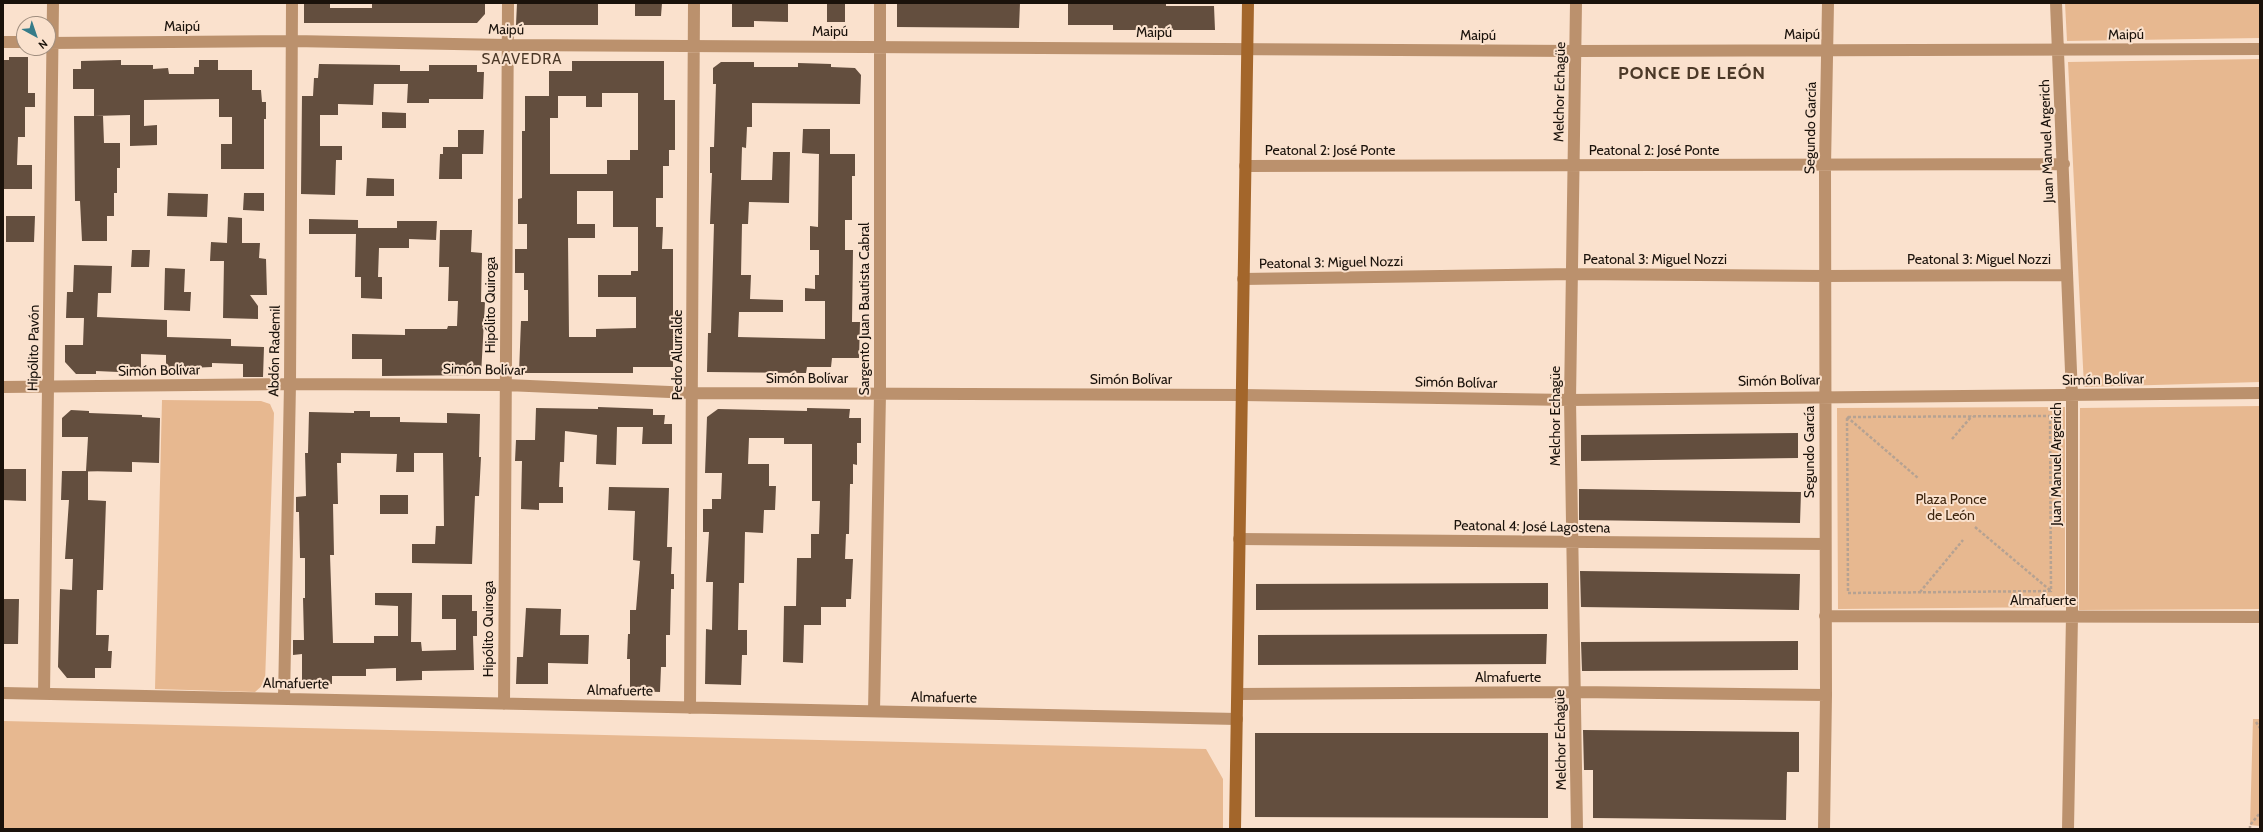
<!DOCTYPE html>
<html>
<head>
<meta charset="utf-8">
<style>
  body { margin:0 }
  #map { position:relative; width:2263px; height:832px; overflow:hidden; background:#fae1cd; font-family:Cabin,sans-serif }
  canvas { display:block }
  .frame { position:absolute; inset:0; border:4px solid #1a120b; pointer-events:none }
  .north { position:absolute; left:16px; top:16px; width:40px; height:40px; box-sizing:border-box; background:#fae1cd; border:1px solid #a08e7f; border-radius:50%; rotate:140deg; font-size:11px; font-weight:700; line-height:16px; text-align:center; color:#1a120b }
  .north::after { content:''; display:block; margin:auto; width:14px; height:18px; background:#367c89; clip-path:polygon(50% 0,100% 100%,50% 72%,0 100%) }
</style>
</head>
<body>
<div id="map">
<canvas width="2263" height="832"></canvas>
<div class="frame"></div>
<div class="north">N</div>
</div>
<script>
const context = document.querySelector('canvas').getContext('2d');
context.lineJoin = 'round';
function fillPath(path, color) {
  context.fillStyle = color;
  context.fill(path, 'evenodd');
}
function shape(rows) {
  const path = new Path2D();
  for (const r of rows) {
    path.moveTo(r[0], r[1]);
    for (let i = 2; i < r.length; i += 2) path.lineTo(r[i], r[i + 1]);
  }
  return path;
}
function strokePath(path, color, width, dash) {
  context.strokeStyle = color;
  context.lineWidth = width;
  context.lineCap = dash ? 'butt' : 'round';
  context.setLineDash(dash || []);
  context.stroke(path);
}
function drawText(font, color, halo, rows, align = 'center') {
  context.font = font + ' Cabin,sans-serif';
  context.lineWidth = 4;
  context.setLineDash([]);
  context.textBaseline = 'middle';
  context.strokeStyle = halo;
  context.fillStyle = color;
  for (const [text, x, y, turn = 0] of rows) {
    context.save();
    context.translate(x, y);
    context.rotate((+turn || 0) * Math.PI / 180);
    context.textAlign = isNaN(turn) ? turn : align;
    if (halo) context.strokeText(text, 0, 0);
    context.fillText(text, 0, 0);
    context.restore();
  }
}
fillPath(shape([
  [2065,3,2260,3,2260,38,2067,41],
  [2260,59,2260,382,2084,387,2068,62],
  [162,400,261,401,270,404,274,413,265,683,255,692,155,689],
  [2260,406,2260,609,2079,610,2080,408],
  [2065,407,2065,607,1838,609,1837,408],
  [2253,719,2260,719,2260,826,2250,825],
  [3,721,1206,749,1223,779,1223,829,3,829]
]), '#e7b890');
fillPath(shape([
  [304,3,330,3,330,8,372,8,372,4,385,3,485,3,485,14,477,23,304,23],
  [517,3,598,3,598,25,516,25],
  [635,3,662,3,661,16,635,16],
  [732,3,788,3,788,22,754,21,754,27,732,27],
  [827,3,845,3,845,22,827,22],
  [897,3,1020,3,1019,28,897,27],
  [1068,3,1166,3,1166,6,1214,6,1215,30,1113,30,1113,25,1068,25],
  [9,57,28,57,28,93,35,93,35,107,25,107,25,137,18,137,17,165,32,165,32,189,4,189,3,60,9,60],
  [121,60,121,65,153,65,153,69,168,68,169,74,194,74,194,67,199,67,199,60,218,60,218,70,252,70,252,90,261,90,262,102,266,102,266,119,264,119,264,169,221,169,221,144,232,144,232,117,219,117,219,99,144,100,144,126,157,125,157,145,130,146,130,115,94,116,94,89,73,89,73,69,81,69,81,61],
  [572,61,664,61,664,100,675,100,675,150,669,150,669,166,663,166,663,198,656,198,656,227,663,227,662,249,673,249,673,367,633,367,633,373,519,373,521,321,528,321,528,290,524,290,524,273,515,273,515,249,527,249,527,224,518,224,518,199,522,198,522,131,525,131,525,96,558,96,558,118,550,118,550,174,607,174,607,160,630,160,630,150,638,150,638,93,602,93,602,107,586,107,586,96,549,96,549,71,572,71],
  [577,191,613,191,613,227,638,227,638,271,631,271,631,275,598,275,598,297,636,297,636,328,596,329,596,337,569,337,568,238,595,238,595,224,577,224],
  [721,62,754,62,754,67,798,67,798,63,831,64,831,67,855,68,861,75,860,104,752,103,752,127,747,127,746,148,742,147,741,180,772,180,773,152,790,152,789,203,749,202,748,224,742,224,741,275,751,275,750,299,783,300,783,312,739,312,738,337,825,339,825,301,805,301,805,288,815,289,815,275,819,275,819,250,810,250,810,226,818,227,819,154,802,153,803,129,830,129,830,154,855,154,855,176,852,176,852,220,845,220,845,250,853,250,852,322,860,322,859,358,832,358,831,367,807,367,806,373,707,372,708,333,711,333,714,224,710,224,712,173,710,173,710,147,714,147,716,84,713,84,713,68],
  [319,64,400,65,400,71,429,71,429,65,477,65,477,72,484,72,483,99,429,99,429,103,407,103,408,84,374,84,373,105,338,104,338,115,320,115,320,146,342,146,342,160,336,160,335,195,301,194,302,96,313,96,314,78,318,78],
  [382,112,406,113,406,128,382,128],
  [74,116,103,116,104,143,120,143,120,168,117,168,117,193,114,193,114,216,107,216,107,241,82,241,80,201,75,201],
  [458,130,484,130,483,154,462,154,462,179,439,179,440,154,443,154,443,147,458,147],
  [367,178,394,179,394,196,366,196],
  [168,193,208,194,207,217,167,216],
  [244,193,264,193,264,211,243,210],
  [6,216,35,216,34,242,6,242],
  [228,217,242,218,242,243,260,243,259,258,266,259,267,295,250,295,258,306,258,319,223,318,224,261,210,261,211,242,227,243],
  [309,219,358,220,358,228,397,228,397,221,437,221,436,240,409,239,409,248,379,248,378,277,382,277,382,299,361,298,361,277,355,277,356,234,309,234],
  [440,230,472,230,471,252,482,253,481,302,485,302,481,375,382,376,382,359,352,359,352,334,405,335,405,329,447,329,448,326,457,326,458,301,448,301,449,267,439,267],
  [132,250,150,250,149,267,131,267],
  [74,265,112,266,111,293,98,293,97,317,167,320,167,337,231,339,231,346,264,347,263,377,243,377,243,364,212,363,212,367,166,369,166,355,141,354,141,373,96,371,96,374,76,374,65,362,65,345,83,345,84,318,66,318,67,292,73,292],
  [165,268,185,269,184,292,191,292,190,311,164,310],
  [598,407,653,409,653,415,665,415,664,424,672,424,672,444,642,444,643,427,617,427,616,465,596,464,597,435,565,431,564,462,560,462,559,487,563,487,563,503,539,503,539,510,521,509,522,461,515,461,516,440,535,440,536,408,598,409],
  [807,408,850,409,849,418,861,418,861,443,857,443,857,465,853,464,853,484,850,484,849,534,846,534,845,559,853,559,851,599,846,599,846,607,821,607,821,625,804,625,803,663,783,662,784,606,796,606,797,558,811,558,811,534,819,534,820,501,812,501,812,444,784,444,784,438,749,438,748,464,769,464,769,486,776,486,775,510,764,510,763,533,745,532,744,583,739,583,738,630,747,630,747,655,742,655,741,685,705,684,706,629,712,630,713,582,706,582,709,532,703,532,703,509,712,509,712,499,721,499,722,473,705,473,707,417,718,409,807,411],
  [71,410,89,411,89,413,142,415,142,417,160,418,159,463,132,462,132,472,86,471,88,437,62,437,62,418],
  [354,411,370,411,370,417,400,417,400,422,447,423,447,413,480,414,479,457,481,457,479,496,475,496,472,564,412,563,412,544,435,544,436,526,444,526,443,453,414,453,414,472,396,472,397,454,341,453,341,463,337,463,338,504,333,504,334,555,330,555,333,643,374,643,374,636,398,636,398,606,375,605,375,593,412,593,411,642,421,642,422,651,456,650,456,619,442,619,442,595,472,595,472,611,477,611,477,636,473,636,474,670,422,671,422,680,396,681,396,668,366,669,366,676,332,676,332,684,302,685,302,654,293,655,293,640,304,640,303,598,305,598,305,558,300,558,299,512,296,512,296,497,306,496,305,453,308,453,309,412,354,413],
  [1798,433,1798,458,1581,461,1581,435],
  [3,469,26,469,26,501,3,500],
  [62,471,88,471,88,500,106,501,103,590,97,590,96,635,109,635,108,651,112,651,111,668,95,668,95,678,67,678,58,667,60,589,72,590,73,559,65,559,69,500,61,500],
  [609,487,669,488,667,547,672,547,671,574,674,574,674,589,671,589,670,635,666,635,666,667,661,667,660,692,630,691,630,659,627,659,628,634,630,634,630,610,636,610,640,561,633,560,635,511,608,510],
  [1579,489,1801,492,1800,523,1579,520],
  [380,495,408,495,408,514,380,514],
  [1580,571,1800,574,1799,610,1581,607],
  [1548,583,1548,609,1256,610,1256,584],
  [3,599,19,599,18,644,3,644],
  [526,608,561,609,560,635,589,635,588,664,548,663,548,684,516,684,517,657,523,657],
  [1547,634,1546,664,1258,665,1258,635],
  [1798,641,1798,670,1582,671,1581,642],
  [1583,730,1799,732,1799,772,1787,772,1786,820,1593,818,1593,770,1584,770],
  [1255,733,1548,733,1548,818,1255,817]
]), '#634e3e');
strokePath(shape([
  [2050,416,2051,591,1848,593,1847,417,2050,416],
  [1847,417,1918,478],
  [1952,439,1972,416],
  [1975,527,2051,591],
  [1920,592,1963,540],
  [2256,722,2260,728],
  [2250,829,2250,825,2260,813]
]), '#b6a292', 2.5, [3, 2]);
strokePath(shape([
  [1576,3,1570,400,1577,829],
  [2056,3,2072,396,2072,616,2068,829],
  [3,42,24,42],
  [48,43,293,41,507,45,1576,51,2260,49],
  [1245,166,2064,164],
  [1243,279,1573,274,1825,276,2067,275],
  [3,387,290,384,506,385,693,393,1242,395,1570,400,2260,393],
  [1239,539,1825,544],
  [1825,616,2260,617],
  [3,693,1237,719],
  [44,694,53,3],
  [1238,694,1576,692,1826,695],
  [284,699,290,384,292,3],
  [504,704,508,3],
  [690,708,694,3],
  [874,711,880,394,880,3],
  [1824,829,1826,695,1825,166,1828,3]
]), '#bb916d', 12);
strokePath(shape([
  [1235,829,1248,3]
]), '#a3662b', 12);
drawText('14px', '#1a120b', '#fae1cd', [
  ["Maipú",182,27],
  ["Maipú",506,30,1],
  ["Maipú",830,32],
  ["Maipú",1154,33],
  ["Maipú",1802,35],
  ["Maipú",2126,35,-1],
  ["Maipú",1478,36],
  ["Melchor Echagüe",1560,92,-89],
  ["Segundo García",1811,128,-89],
  ["Juan Manuel Argerich",2047,141,-92],
  ["Peatonal 2: José Ponte",1330,151],
  ["Peatonal 2: José Ponte",1654,151],
  ["Peatonal 3: Miguel Nozzi",1655,260],
  ["Peatonal 3: Miguel Nozzi",1979,260],
  ["Peatonal 3: Miguel Nozzi",1331,263,-1],
  ["Hipólito Quiroga",491,305,-90],
  ["Sargento Juan Bautista Cabral",865,309,-90],
  ["Hipólito Pavón",34,348,-89],
  ["Abdón Rademil",275,351,-89],
  ["Pedro Alurralde",678,355,-90],
  ["Simón Bolívar",484,370,1],
  ["Simón Bolívar",159,371,-1],
  ["Simón Bolívar",807,379],
  ["Simón Bolívar",1131,380],
  ["Simón Bolívar",2103,380,-1],
  ["Simón Bolívar",1779,381,-1],
  ["Simón Bolívar",1456,383,1],
  ["Melchor Echagüe",1556,416,-90],
  ["Segundo García",1810,452,-90],
  ["Juan Manuel Argerich",2057,464,-90],
  ["Peatonal 4: José Lagostena",1532,527,1],
  ["Almafuerte",2043,601],
  ["Hipólito Quiroga",489,629,-90],
  ["Almafuerte",1508,678],
  ["Almafuerte",296,684,1],
  ["Almafuerte",620,691,1],
  ["Almafuerte",944,698,1],
  ["Melchor Echagüe",1561,740,-91]
]);
drawText('14px', '#3e250e', '#fae1cd', [
  ["Plaza Ponce",1951,500],
  ["de León",1951,516]
]);
context.letterSpacing = '1px';
drawText('15px', '#4c3928', '#fae1cd', [
  ["SAAVEDRA",522,60]
]);
context.letterSpacing = '0px';
context.letterSpacing = '1px';
drawText('bold 18px', '#4c3928', '#fae1cd', [
  ["PONCE DE LEÓN",1692,74]
]);
context.letterSpacing = '0px';
</script>
</body>
</html>
